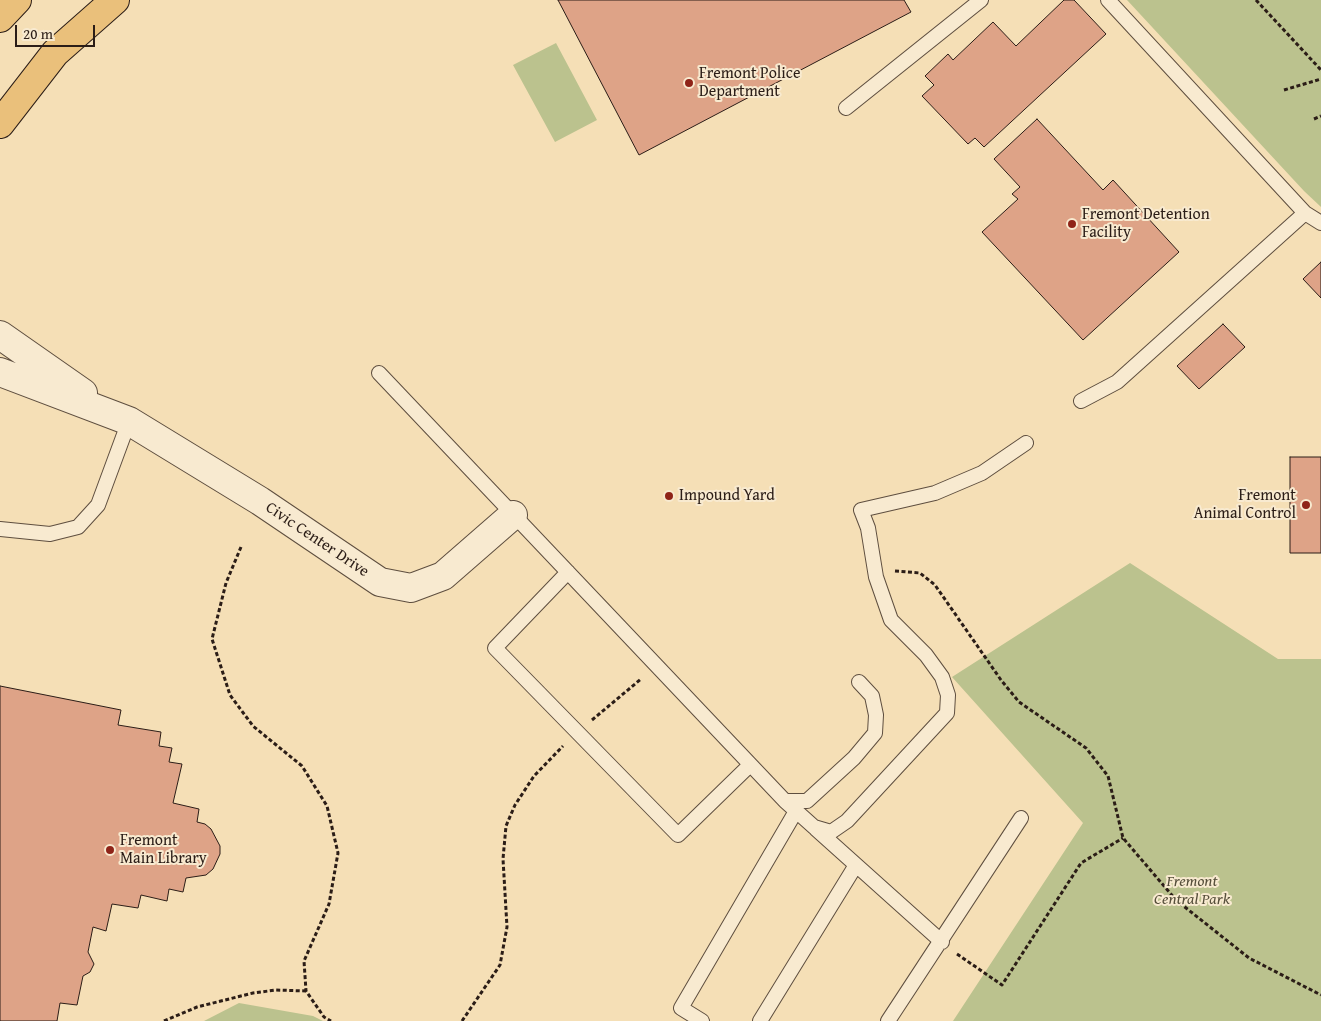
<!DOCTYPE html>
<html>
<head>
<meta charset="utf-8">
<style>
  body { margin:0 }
  #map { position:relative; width:1321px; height:1021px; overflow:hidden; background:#f5dfb6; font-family:"Gentium Book Plus",serif }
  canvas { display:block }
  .scale { position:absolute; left:15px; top:25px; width:80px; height:22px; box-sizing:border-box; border:2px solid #2b1d17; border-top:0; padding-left:6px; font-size:15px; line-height:18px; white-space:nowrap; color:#2b1d17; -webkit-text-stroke:4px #f8ead0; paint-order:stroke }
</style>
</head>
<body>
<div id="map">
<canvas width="1321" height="1021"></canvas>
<div class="scale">20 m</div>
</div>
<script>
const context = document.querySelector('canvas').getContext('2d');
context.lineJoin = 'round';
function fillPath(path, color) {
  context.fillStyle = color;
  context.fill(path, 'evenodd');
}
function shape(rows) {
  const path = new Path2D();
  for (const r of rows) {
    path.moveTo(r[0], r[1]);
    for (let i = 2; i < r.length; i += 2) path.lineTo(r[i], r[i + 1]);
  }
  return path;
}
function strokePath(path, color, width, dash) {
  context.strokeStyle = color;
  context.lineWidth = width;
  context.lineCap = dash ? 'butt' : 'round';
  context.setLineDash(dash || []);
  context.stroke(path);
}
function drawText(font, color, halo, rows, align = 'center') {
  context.font = font + ' "Gentium Book Plus",serif';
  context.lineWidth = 4;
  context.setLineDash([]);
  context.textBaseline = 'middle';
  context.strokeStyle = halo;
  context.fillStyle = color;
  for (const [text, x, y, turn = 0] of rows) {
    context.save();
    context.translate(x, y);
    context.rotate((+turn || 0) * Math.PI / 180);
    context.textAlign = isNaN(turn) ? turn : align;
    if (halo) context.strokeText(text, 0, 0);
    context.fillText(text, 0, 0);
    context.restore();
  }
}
fillPath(shape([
  [1127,0,1321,0,1321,207,1304,191],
  [556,43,597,120,555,142,513,65],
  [1130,563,1278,659,1321,659,1321,1021,953,1021,1083,823,952,677],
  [239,1003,313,1016,323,1021,204,1021]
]), '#bbc28e');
const building = shape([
  [558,0,904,0,911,12,639,155,558,0],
  [1064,0,1074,0,1106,34,984,147,975,138,968,144,922,96,934,85,925,76,948,54,953,60,993,22,1016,46,1064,0],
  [1037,119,1103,190,1113,180,1179,252,1083,340,982,232,1018,199,1012,194,1020,187,994,159,1037,119],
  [1321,262,1321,298,1303,279,1321,262],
  [1223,324,1245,347,1199,389,1177,366,1223,324],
  [1290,457,1321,457,1321,553,1290,553,1290,457],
  [0,686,121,710,118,725,161,732,159,746,172,748,169,762,182,764,173,803,199,809,197,822,205,824,211,829,220,846,220,854,213,869,206,875,186,878,183,892,169,889,167,901,141,895,138,908,112,904,106,931,93,927,88,952,94,964,90,972,83,976,77,1005,60,1003,57,1021,0,1021,0,686]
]);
fillPath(building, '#dea387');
strokePath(building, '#2b1d17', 1);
const lane = shape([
  [1108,0,1305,213,1321,223],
  [846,108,981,0],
  [379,373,785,801,807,801,854,758,875,733,876,715,872,696,859,682],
  [1081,401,1117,382,1305,213],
  [0,529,50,534,78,527,98,505,129,421],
  [568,572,495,648,678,835,750,765],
  [785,801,814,827,831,832,847,821,947,713,948,695,942,677,926,655,891,620,876,577,868,528,861,510,935,493,982,473,1026,443],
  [816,829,942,942],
  [702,1021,681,1008,796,811],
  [760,1021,856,865],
  [888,1021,1021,818]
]);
const street = shape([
  [0,335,83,393],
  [0,372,129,421,260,501,380,582,411,588,443,576,513,515]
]);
const primary = shape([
  [0,18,17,0],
  [0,124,55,53,115,0]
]);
strokePath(lane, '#5e4e3f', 16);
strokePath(street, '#5e4e3f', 30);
strokePath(primary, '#2b1d17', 30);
strokePath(shape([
  [1256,0,1321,70],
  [1284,90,1321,79],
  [1314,119,1321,116],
  [241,547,226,583,212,639,230,695,253,726,302,766,327,806,338,853,329,904,304,961,306,991,324,1017,331,1021],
  [895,571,920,573,935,585,1001,680,1019,702,1086,748,1108,776,1123,838,1176,900,1249,958,1321,995],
  [592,720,641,679],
  [957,954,1002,985,1081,863,1123,838],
  [164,1021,197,1007,253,993,276,990,306,991],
  [462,1021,500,965,507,927,503,859,506,826,515,805,534,776,563,746]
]), '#2b1d17', 3, [4, 2.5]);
strokePath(lane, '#f8ead0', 14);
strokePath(street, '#f8ead0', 28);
strokePath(primary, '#eac07b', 28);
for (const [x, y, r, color] of [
  [689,83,5,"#8f2418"],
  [1072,224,5,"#8f2418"],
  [669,496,5,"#8f2418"],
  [1306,505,5,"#8f2418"],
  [110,850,5,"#8f2418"]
]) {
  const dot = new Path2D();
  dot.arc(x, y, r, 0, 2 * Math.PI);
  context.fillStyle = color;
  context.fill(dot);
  strokePath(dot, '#f8ead0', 2);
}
drawText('16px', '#2b1d17', '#f8ead0', [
  ["Fremont Police",699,74],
  ["Department",699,92],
  ["Fremont Detention",1082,215],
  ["Facility",1082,233],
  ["Impound Yard",679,496],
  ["Fremont",1296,496,"right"],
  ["Animal Control",1296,514,"right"],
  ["Fremont",120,841],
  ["Main Library",120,859]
], 'left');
drawText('16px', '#2b1d17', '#f8ead0', [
  ["Civic Center Drive",317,540,34]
]);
drawText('italic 16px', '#564f3b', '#f8ead0', [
  ["Fremont",1192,882],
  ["Central Park",1192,900]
]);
</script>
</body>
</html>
